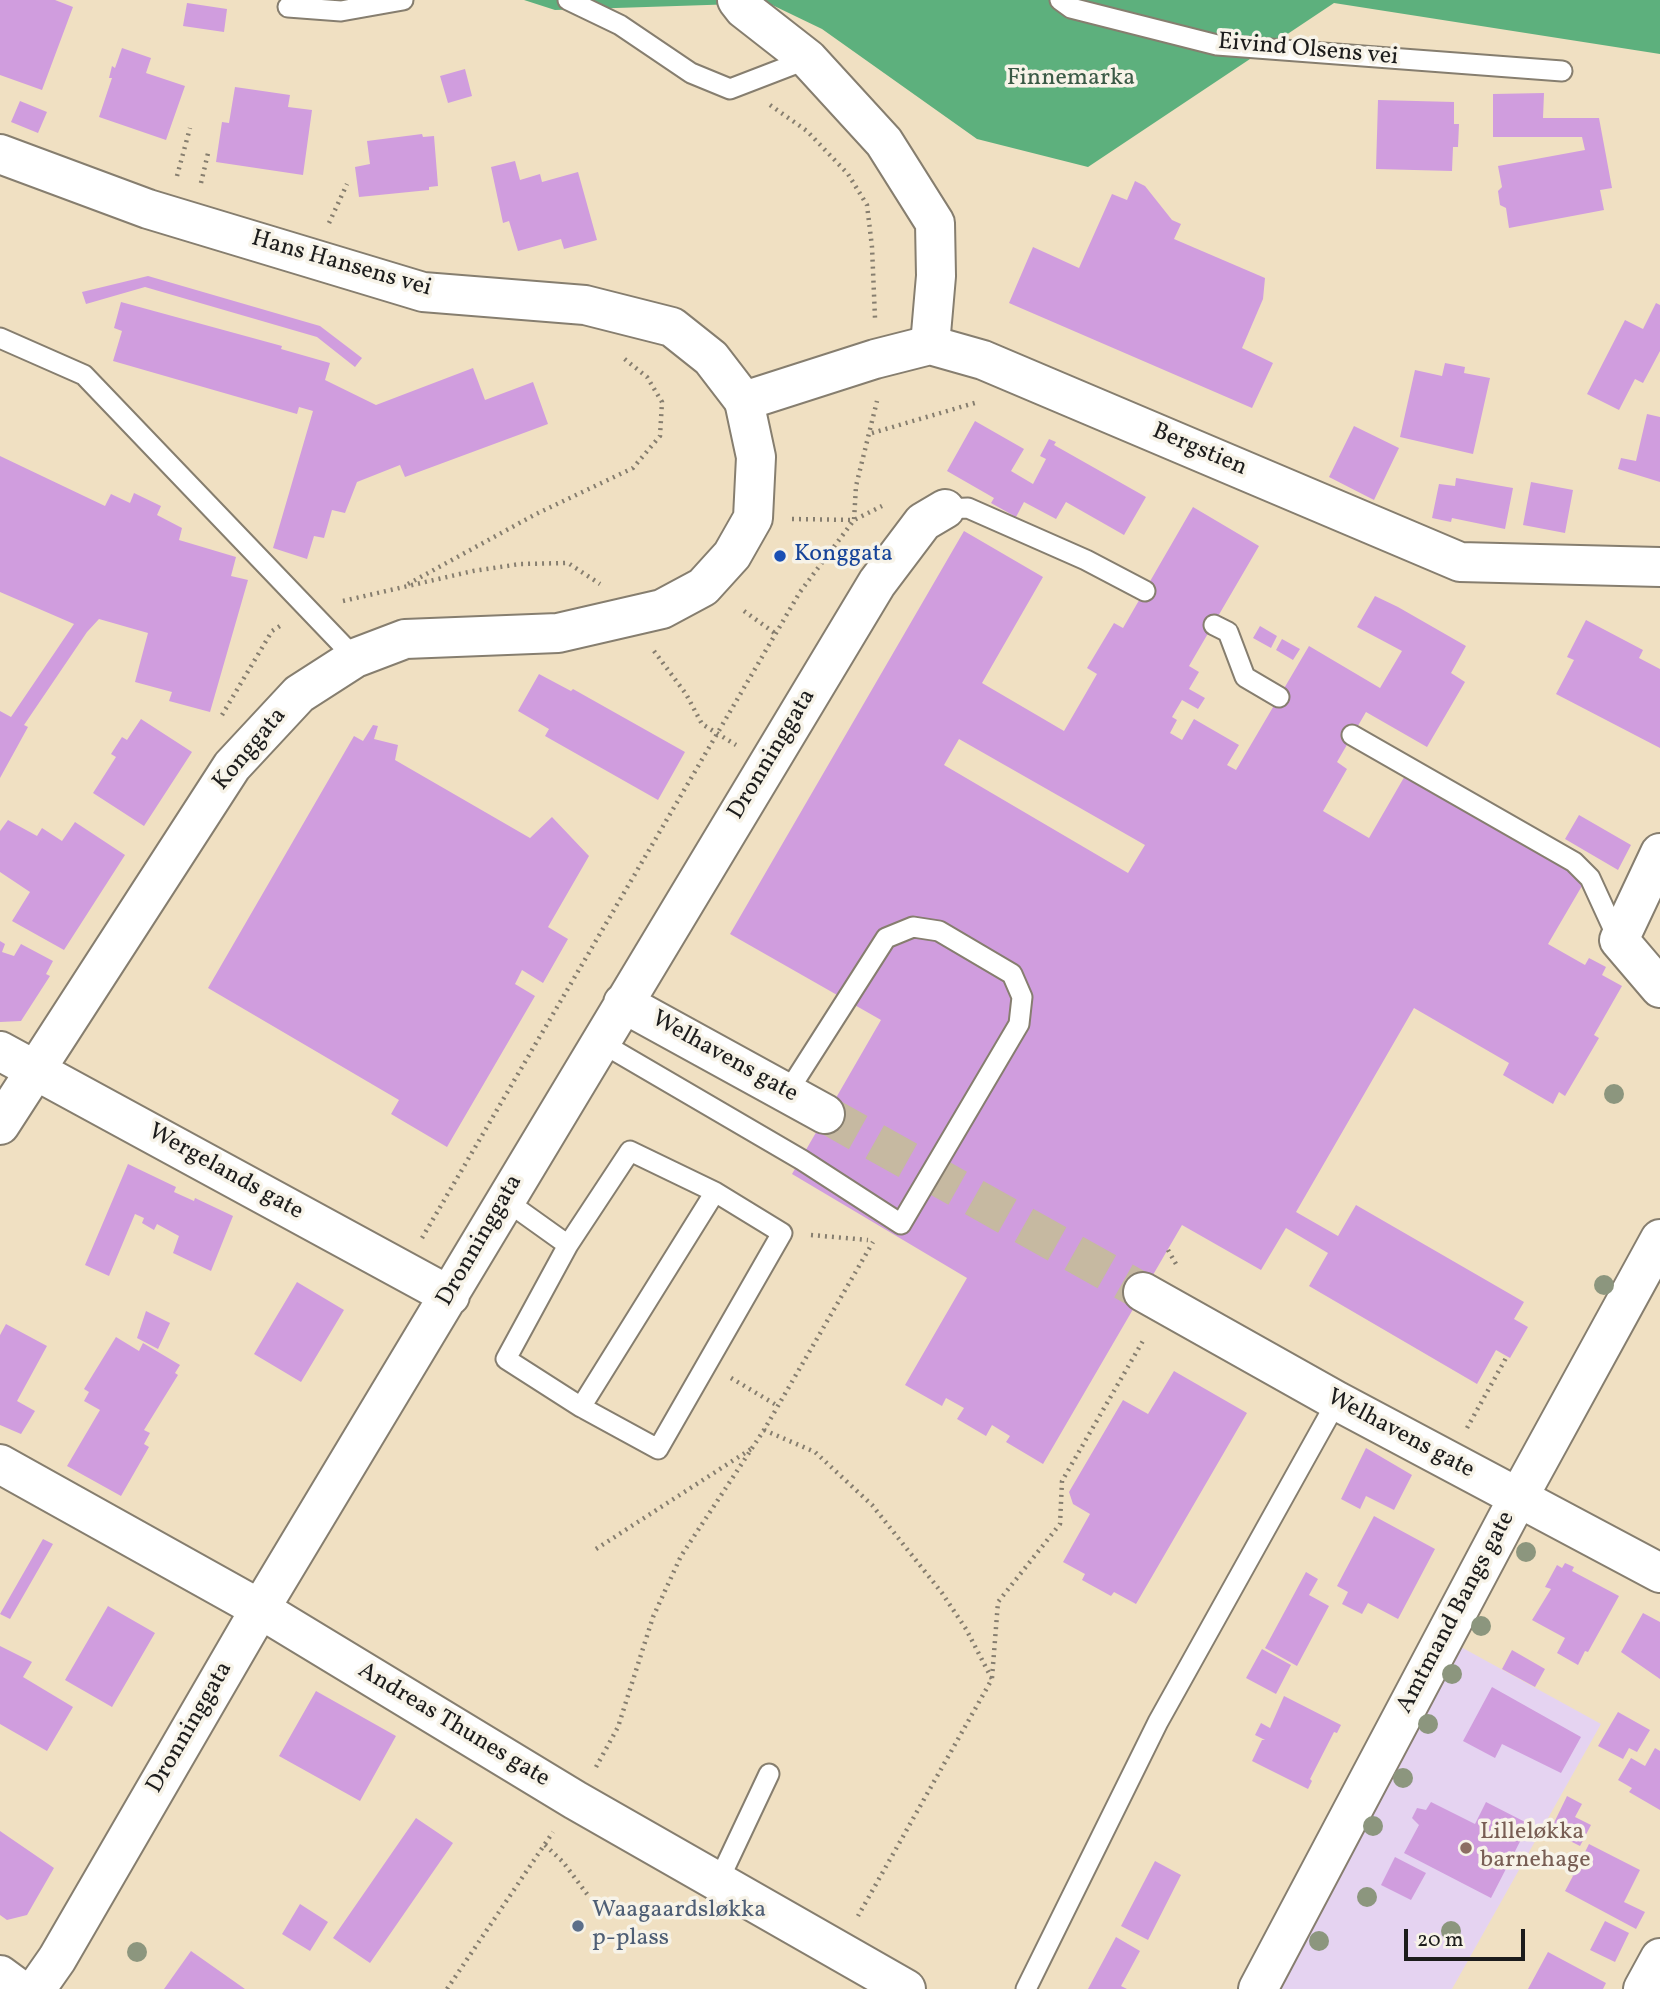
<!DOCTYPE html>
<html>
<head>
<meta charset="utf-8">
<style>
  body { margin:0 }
  #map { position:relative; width:1660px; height:1989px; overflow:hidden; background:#f0e0c2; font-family:Vollkorn,serif }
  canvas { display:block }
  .scale { position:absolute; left:1404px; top:1929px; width:121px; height:32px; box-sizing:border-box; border:4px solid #1c1c1c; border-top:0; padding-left:9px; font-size:21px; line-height:24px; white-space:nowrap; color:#1c1c1c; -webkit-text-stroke:5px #f7f3e8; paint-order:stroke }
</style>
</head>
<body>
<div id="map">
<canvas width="1660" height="1989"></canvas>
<div class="scale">20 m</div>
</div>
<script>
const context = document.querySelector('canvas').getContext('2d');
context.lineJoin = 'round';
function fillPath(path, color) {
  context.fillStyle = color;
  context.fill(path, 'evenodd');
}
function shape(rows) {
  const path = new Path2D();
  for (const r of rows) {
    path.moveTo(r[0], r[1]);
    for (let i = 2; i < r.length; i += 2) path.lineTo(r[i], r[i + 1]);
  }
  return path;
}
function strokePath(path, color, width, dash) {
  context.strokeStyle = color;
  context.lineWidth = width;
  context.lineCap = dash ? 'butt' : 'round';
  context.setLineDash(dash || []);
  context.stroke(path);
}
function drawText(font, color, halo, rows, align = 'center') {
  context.font = font + ' Vollkorn,serif';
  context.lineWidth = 7;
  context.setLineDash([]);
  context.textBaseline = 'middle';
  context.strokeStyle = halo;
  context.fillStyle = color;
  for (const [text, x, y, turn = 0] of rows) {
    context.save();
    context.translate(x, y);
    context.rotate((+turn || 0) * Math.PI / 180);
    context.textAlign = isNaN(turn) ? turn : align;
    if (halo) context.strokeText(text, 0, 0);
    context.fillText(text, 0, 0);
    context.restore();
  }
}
fillPath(shape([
  [1461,1647,1601,1724,1452,1989,1277,1989]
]), '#e5d3f1');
fillPath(shape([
  [524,0,1660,0,1660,54,1334,3,1088,167,977,139,822,29,768,3,555,10]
]), '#5db07d');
fillPath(shape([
  [0,0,55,0,73,7,42,90,0,75],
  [187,3,227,9,224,32,183,26],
  [122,48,151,58,146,73,185,86,166,140,99,117,112,78,109,78,112,66,115,68],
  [465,69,472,96,448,103,440,76],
  [235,87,290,95,288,107,312,110,303,175,216,162,222,122,229,123],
  [1544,93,1543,118,1599,118,1612,188,1600,190,1604,210,1509,228,1506,208,1500,205,1498,191,1502,187,1498,166,1585,150,1582,137,1493,137,1493,94],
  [1378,100,1454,102,1454,124,1459,124,1458,147,1453,147,1452,171,1376,169],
  [20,101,47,112,38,133,11,122],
  [422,134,423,137,434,136,438,186,429,187,429,190,359,197,355,167,370,164,367,141],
  [515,161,520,180,540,174,542,182,578,172,597,240,564,249,561,239,518,251,509,221,503,223,491,167],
  [1135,181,1145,186,1172,220,1181,224,1174,239,1265,278,1263,299,1242,348,1273,363,1252,408,1009,303,1033,247,1079,268,1112,194,1127,200],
  [148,276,320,326,362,358,355,367,317,337,145,287,86,304,82,292],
  [121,302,282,346,281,349,330,363,325,380,376,405,473,368,485,400,533,382,548,424,405,477,400,465,357,482,345,513,332,510,324,538,314,536,307,559,273,548,313,411,299,407,297,414,113,361,122,331,114,328],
  [1656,303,1660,305,1660,351,1643,383,1635,379,1619,410,1587,394,1625,320,1643,329],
  [1445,363,1465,367,1464,373,1490,378,1473,454,1400,437,1415,370,1442,376],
  [1647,414,1660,417,1660,482,1618,469,1621,458,1636,461],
  [975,421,1024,449,1011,471,1033,484,1046,459,1040,456,1049,439,1056,442,1054,445,1146,497,1124,535,1066,502,1056,519,1024,502,1016,517,991,503,994,498,947,471],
  [1354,426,1399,448,1374,500,1329,477],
  [0,456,105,506,111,494,130,503,134,493,161,506,157,515,182,528,179,540,236,557,231,576,248,580,210,712,169,701,172,692,135,682,148,633,99,619,87,632,24,725,28,727,0,778,0,711,11,717,74,624,0,592],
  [1456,478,1513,488,1505,529,1452,518,1451,522,1432,518,1439,484,1455,486],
  [1531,482,1573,490,1565,533,1523,525],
  [1193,507,1259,546,1189,666,1199,672,1189,689,1205,698,1198,709,1182,700,1172,717,1177,720,1170,733,1182,740,1194,719,1239,745,1227,765,1236,770,1309,646,1380,688,1402,651,1357,627,1375,596,1398,607,1466,646,1451,673,1465,682,1427,747,1366,712,1337,762,1347,769,1323,811,1369,838,1406,774,1586,879,1548,944,1585,965,1589,958,1606,967,1602,975,1622,986,1594,1035,1599,1038,1565,1096,1559,1092,1553,1104,1503,1075,1509,1063,1414,1008,1296,1212,1338,1236,1356,1205,1524,1302,1514,1319,1528,1327,1510,1358,1496,1350,1477,1384,1309,1286,1328,1253,1286,1228,1261,1270,1182,1225,1043,1464,1006,1442,1010,1436,992,1425,986,1436,957,1419,964,1408,946,1398,942,1406,905,1385,967,1278,792,1174,881,1020,730,934,964,531,1043,577,982,683,1064,731,1097,674,1087,668,1114,623,1123,628],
  [959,739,1145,845,1128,873,944,765],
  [1586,620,1643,650,1639,658,1660,669,1660,748,1556,694,1574,660,1567,657],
  [1260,626,1277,636,1271,648,1253,638],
  [1282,639,1300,649,1293,660,1276,650],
  [539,674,571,691,573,689,685,752,658,800,545,736,549,729,518,711],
  [141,719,192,752,144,826,93,793,116,757,111,754,122,737,127,740],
  [373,725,378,726,374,739,398,745,395,760,530,838,552,817,589,856,548,927,568,939,543,983,522,970,515,984,535,996,447,1147,391,1114,399,1100,208,988,354,736,363,741],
  [1579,815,1631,845,1618,870,1565,839],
  [8,820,37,836,42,828,62,841,75,822,125,855,64,950,12,921,30,892,0,872,0,831],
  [0,941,5,944,2,952,14,956,21,944,53,961,46,974,50,976,21,1021,0,1022],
  [128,1164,176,1187,174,1192,194,1201,195,1198,233,1216,211,1271,173,1253,179,1236,157,1224,154,1230,142,1223,144,1218,135,1214,109,1276,85,1265],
  [297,1282,344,1310,301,1382,254,1354],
  [146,1311,170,1323,158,1349,137,1338],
  [6,1324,47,1346,17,1401,35,1411,21,1434,0,1425,0,1335],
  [116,1337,139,1351,143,1343,180,1365,175,1373,178,1375,144,1430,150,1433,144,1444,149,1447,121,1496,67,1466,100,1410,84,1401,89,1392,84,1389],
  [1174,1371,1247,1413,1136,1604,1114,1592,1111,1596,1082,1580,1085,1574,1063,1562,1090,1514,1073,1504,1069,1492,1123,1400,1148,1414],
  [1366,1448,1412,1475,1394,1510,1366,1496,1360,1509,1341,1499],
  [1374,1516,1435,1549,1398,1619,1368,1603,1362,1614,1342,1604,1348,1592,1337,1586],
  [43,1539,53,1544,10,1619,0,1614],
  [1565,1563,1574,1567,1572,1571,1619,1596,1588,1652,1585,1651,1578,1665,1557,1653,1565,1638,1532,1620,1551,1589,1545,1587,1557,1565,1562,1568],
  [1306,1572,1318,1579,1309,1595,1329,1606,1297,1666,1265,1648],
  [108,1606,155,1633,112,1707,65,1680],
  [1643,1613,1660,1622,1660,1679,1621,1652],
  [0,1646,32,1662,23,1677,73,1707,47,1751,0,1724],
  [1262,1649,1291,1665,1276,1694,1246,1678],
  [1512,1650,1545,1669,1535,1687,1502,1669],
  [1492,1687,1581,1737,1561,1773,1502,1744,1495,1758,1463,1741],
  [316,1691,396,1736,360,1801,279,1756],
  [1284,1696,1341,1725,1337,1733,1334,1732,1310,1779,1312,1781,1308,1789,1252,1761,1262,1740,1265,1740,1255,1735,1261,1723,1270,1728],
  [1618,1712,1650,1730,1637,1752,1629,1748,1623,1759,1598,1746],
  [1655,1748,1660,1751,1660,1810,1629,1792,1632,1788,1618,1780,1631,1758,1645,1766],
  [1567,1796,1582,1804,1575,1817,1591,1825,1580,1846,1550,1831],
  [1431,1802,1475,1824,1486,1802,1529,1824,1491,1898,1404,1853,1419,1825,1412,1818,1417,1808,1426,1810],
  [416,1818,453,1843,370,1963,333,1938],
  [0,1831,54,1868,27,1915,7,1920,0,1915],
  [1589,1844,1640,1870,1624,1902,1645,1912,1636,1929,1565,1891,1573,1876,1567,1873,1576,1855,1582,1858],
  [1395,1857,1426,1873,1411,1900,1381,1885],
  [1155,1861,1181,1875,1148,1940,1121,1926],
  [300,1904,328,1922,310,1951,282,1934],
  [1605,1921,1629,1933,1615,1962,1590,1950],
  [1116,1937,1140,1951,1121,1986,1127,1989,1088,1989],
  [191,1951,245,1989,164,1989],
  [1548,1952,1606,1983,1603,1989,1528,1989]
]), '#d09dde');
strokePath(shape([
  [825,1114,1143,1292]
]), '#c6b9a1', 38, [38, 19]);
const lane = shape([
  [568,0,620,25,691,73,730,89,808,59],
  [1060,0,1071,8,1217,45,1562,71],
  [288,7,341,11,403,0],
  [0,338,84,375,355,658],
  [945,509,968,508,1086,560,1145,591],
  [1214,625,1228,632,1245,677,1279,697],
  [1352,735,1574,862,1590,878,1618,939],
  [600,1042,802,1160,901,1224,1019,1024,1022,997,1012,974,939,931,913,927,886,938,787,1093],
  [505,1200,568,1245],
  [581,1407,658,1449,782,1233,715,1192,630,1151,568,1245,506,1359,581,1407,715,1192],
  [718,1882,769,1774],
  [1026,1989,1158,1722,1337,1401]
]);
const street = shape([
  [737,0,744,9,808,59,884,142,935,223,936,276,930,345],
  [1660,853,1619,940,1660,988],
  [623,1003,825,1114],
  [0,1051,450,1296],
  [0,1125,232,766,299,694,355,658,405,639,558,633,662,609,703,587,732,555,753,518,756,457,744,401],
  [1143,1292,1337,1401,1660,1573],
  [0,1464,260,1609,575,1800,906,1989],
  [36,1989,57,1959,260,1609,877,583,923,522,945,509],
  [1258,1989,1518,1498,1660,1239],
  [1643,1989,1660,1958]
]);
const secondary = shape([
  [0,154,148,209,423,292,585,305,672,327,711,358,744,401,875,359,930,345,983,360,1460,562,1660,567],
  [0,1975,19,1989]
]);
strokePath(lane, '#867e6f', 23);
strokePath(street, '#867e6f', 42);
strokePath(secondary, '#867e6f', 42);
strokePath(shape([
  [770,105,807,131,848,174,867,205,872,247,875,318],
  [177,176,190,128],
  [201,183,209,149],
  [329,223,347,184],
  [872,433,978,402],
  [792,519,854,520,856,486,877,401],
  [408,584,536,514,633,468,660,436,662,402,647,377,622,357],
  [343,601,473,571,520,564,568,563,600,584],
  [744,611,776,634],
  [654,651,686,694,702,724,736,745],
  [222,715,272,631,283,624],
  [811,1235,868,1240],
  [422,1238,800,592,854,520,882,506],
  [1168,1250,1176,1264],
  [731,1378,778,1406],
  [1467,1428,1506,1358],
  [764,1430,815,1452,872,1505,942,1593,966,1629,992,1679,858,1916],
  [596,1549,751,1449],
  [992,1678,998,1602,1060,1524,1062,1481,1144,1339],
  [596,1767,618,1727,653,1617,681,1556,764,1430,873,1242],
  [545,1845,563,1862,590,1898],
  [447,1989,553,1832]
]), '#867e6f', 4.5, [2, 5]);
strokePath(lane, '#fff', 19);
strokePath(street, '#fff', 38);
strokePath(secondary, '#fff', 38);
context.fillStyle = '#8c967e';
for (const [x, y] of [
  [1614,1094],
  [1604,1285],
  [1526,1552],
  [1481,1626],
  [1452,1674],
  [1428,1724],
  [1403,1778],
  [1373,1826],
  [1367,1897],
  [1451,1931],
  [1319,1941],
  [137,1952]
]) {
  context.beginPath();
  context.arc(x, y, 10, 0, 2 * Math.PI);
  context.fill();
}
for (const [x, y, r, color] of [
  [780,556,7,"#1a4fb4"],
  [1466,1848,7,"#8d6e63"],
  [578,1926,7,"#5c6f8a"]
]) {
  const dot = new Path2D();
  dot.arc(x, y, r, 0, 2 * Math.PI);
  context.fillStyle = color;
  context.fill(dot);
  strokePath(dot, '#f7f3e8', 2.5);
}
drawText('24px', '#1c1c1c', '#f7f3e8', [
  ["Eivind Olsens vei",1308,51,5],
  ["Hans Hansens vei",341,265,16],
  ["Bergstien",1199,451,23],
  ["Konggata",251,750,-50],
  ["Dronninggata",773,755,-59],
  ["Welhavens gate",724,1058,29],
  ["Wergelands gate",225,1173,29],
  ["Dronninggata",481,1241,-60],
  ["Welhavens gate",1400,1435,28],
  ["Amtmand Bangs gate",1457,1613,-62],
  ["Andreas Thunes gate",453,1726,31],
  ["Dronninggata",191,1728,-60]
]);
drawText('24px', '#3a5a46', '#f7f3e8', [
  ["Finnemarka",1071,80]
]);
drawText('24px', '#164399', '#f7f3e8', [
  ["Konggata",794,556]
], 'left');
drawText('24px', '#785e54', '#f7f3e8', [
  ["Lilleløkka",1480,1834],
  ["barnehage",1480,1862]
], 'left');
drawText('24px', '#4e5e75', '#f7f3e8', [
  ["Waagaardsløkka",592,1912],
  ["p-plass",592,1940]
], 'left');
</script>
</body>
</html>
